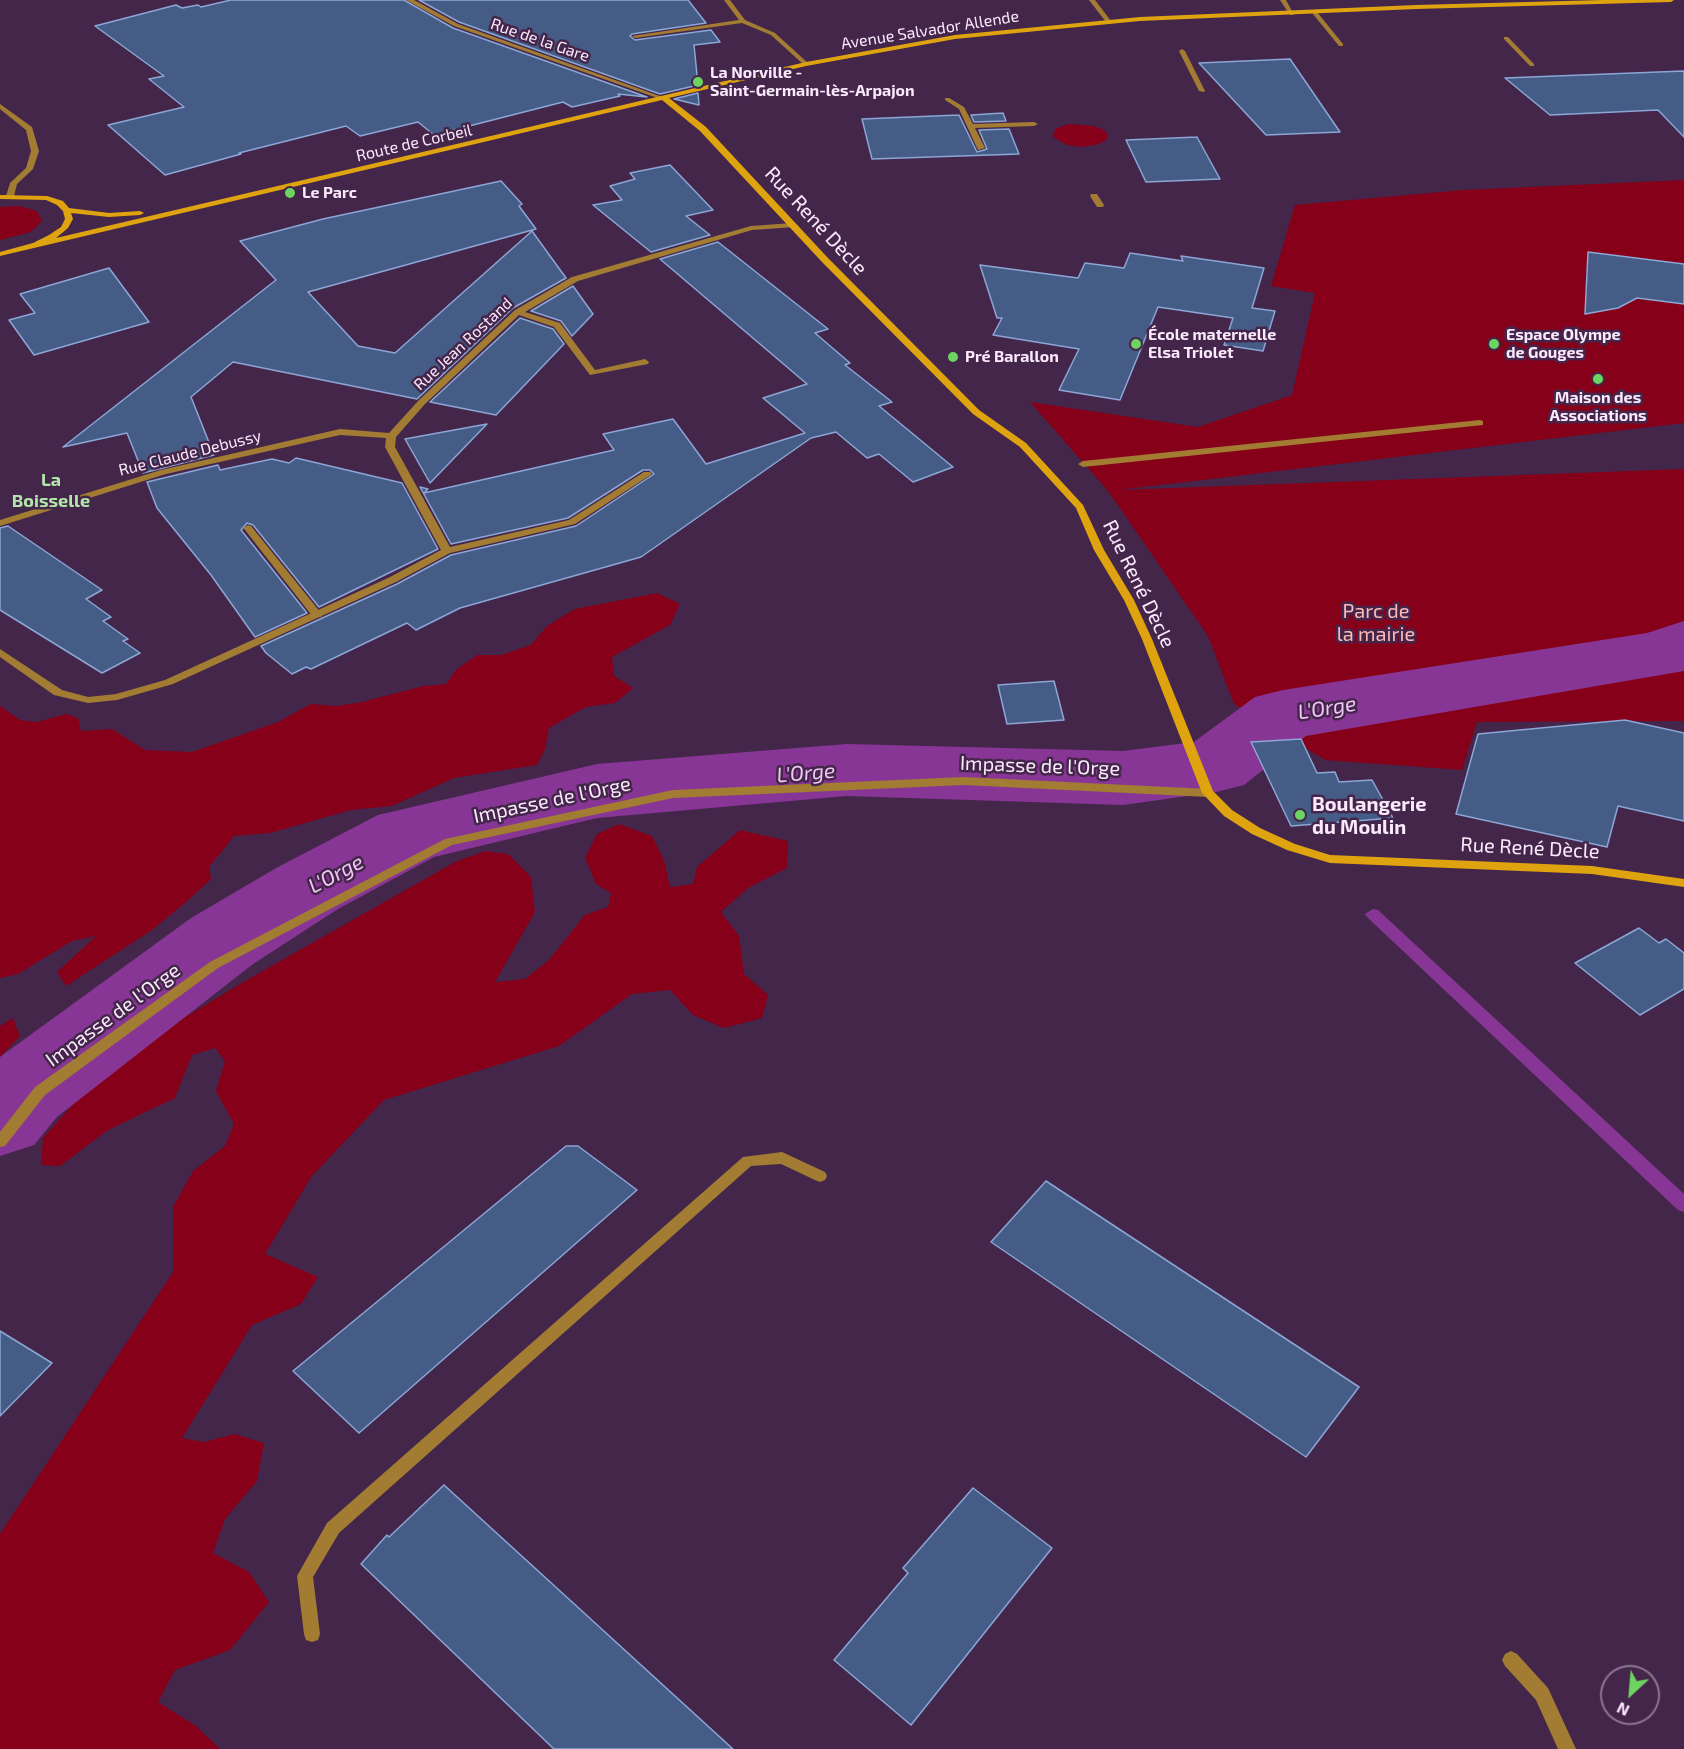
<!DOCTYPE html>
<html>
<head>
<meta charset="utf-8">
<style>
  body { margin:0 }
  #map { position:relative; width:1684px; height:1749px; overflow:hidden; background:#45264b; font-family:"Exo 2",sans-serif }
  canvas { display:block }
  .north { position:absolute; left:1600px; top:1665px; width:60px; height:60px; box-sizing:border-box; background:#45264b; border:2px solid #8d7492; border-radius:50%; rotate:206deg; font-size:16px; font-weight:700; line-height:24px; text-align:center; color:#faeafc }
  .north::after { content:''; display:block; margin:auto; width:21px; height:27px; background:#6dd361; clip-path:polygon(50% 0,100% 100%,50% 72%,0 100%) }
</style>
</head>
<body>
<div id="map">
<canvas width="1684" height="1749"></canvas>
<div class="north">N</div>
</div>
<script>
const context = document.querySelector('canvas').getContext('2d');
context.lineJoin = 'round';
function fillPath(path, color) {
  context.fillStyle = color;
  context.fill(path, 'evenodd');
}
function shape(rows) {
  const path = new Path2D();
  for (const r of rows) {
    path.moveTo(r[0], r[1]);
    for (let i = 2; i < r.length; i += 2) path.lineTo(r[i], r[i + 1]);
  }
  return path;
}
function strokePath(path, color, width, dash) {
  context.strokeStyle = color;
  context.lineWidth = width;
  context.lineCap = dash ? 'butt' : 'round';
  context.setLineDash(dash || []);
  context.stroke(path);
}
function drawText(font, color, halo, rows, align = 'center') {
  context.font = font + ' "Exo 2",sans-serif';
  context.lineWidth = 5;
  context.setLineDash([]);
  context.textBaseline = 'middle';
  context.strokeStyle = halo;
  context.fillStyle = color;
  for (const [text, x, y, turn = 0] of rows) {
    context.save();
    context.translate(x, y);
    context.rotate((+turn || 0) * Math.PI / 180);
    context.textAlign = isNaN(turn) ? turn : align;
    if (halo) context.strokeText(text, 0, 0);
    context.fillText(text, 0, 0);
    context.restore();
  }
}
fillPath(shape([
  [1069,124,1094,126,1104,130,1108,134,1107,139,1099,144,1083,147,1067,145,1053,137,1055,129],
  [1684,180,1684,423,1118,490,1684,469,1684,721,1477,722,1462,770,1325,760,1234,704,1208,636,1108,491,1030,402,1198,427,1292,395,1315,293,1271,286,1295,205,1463,190],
  [19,206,37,211,42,221,31,232,0,240,0,207],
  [657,593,680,604,670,625,612,657,614,676,633,688,615,703,586,707,549,728,545,749,537,765,454,778,392,806,351,810,270,833,234,836,209,867,211,879,187,901,152,930,66,986,57,972,96,936,72,941,18,974,0,978,0,706,20,720,37,722,66,714,78,718,81,731,112,729,145,750,192,752,278,722,311,704,337,706,362,702,423,686,446,684,457,669,477,655,501,655,531,645,547,626,575,609],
  [619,824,652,836,664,860,670,887,693,884,697,867,740,830,788,841,787,868,748,888,721,912,739,936,744,974,768,995,762,1018,724,1028,693,1015,670,990,632,994,559,1046,384,1100,311,1177,265,1254,318,1277,301,1304,252,1325,182,1438,204,1442,234,1434,264,1443,257,1481,225,1519,213,1553,249,1572,269,1602,230,1650,175,1670,158,1702,196,1726,220,1749,0,1749,0,1534,173,1272,173,1207,193,1171,225,1146,234,1124,216,1091,225,1061,215,1048,192,1055,175,1098,108,1130,60,1166,41,1165,43,1138,111,1062,245,981,455,862,485,851,508,854,531,877,535,912,495,982,525,979,549,960,585,915,608,907,611,893,596,884,585,858,597,834],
  [13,1018,20,1036,0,1057,0,1026]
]), '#86001a');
fillPath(shape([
  [1373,909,1378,910,1684,1194,1684,1212,1678,1210,1368,918,1365,914,1373,909]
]), '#883695');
fillPath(shape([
  [1684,621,1684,671,1306,736,1244,785,1216,792,1123,805,847,796,597,818,434,857,338,909,253,964,57,1117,34,1145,0,1156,0,1057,191,918,278,867,378,815,597,764,847,744,1123,751,1194,742,1255,697,1283,690,1647,633,1684,621]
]), '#883695');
const building = shape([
  [231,0,404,0,453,28,647,97,618,94,620,96,572,107,563,102,434,135,418,122,360,136,346,126,239,153,241,154,165,175,108,125,184,107,149,79,164,76,95,26,176,5,182,8,198,5,201,7,231,0],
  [419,0,688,0,706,23,632,34,630,36,635,40,711,30,720,42,694,45,698,85,660,94,459,22,419,0],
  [1290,59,1340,132,1266,135,1199,63,1290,59],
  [1684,71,1684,137,1658,110,1550,115,1505,78,1684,71],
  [698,93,699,105,674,99,698,93],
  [1003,113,1006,121,974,122,971,115,1003,113],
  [959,115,977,152,987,149,979,130,1009,129,1019,154,872,159,862,119,959,115],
  [1197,137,1220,179,1146,182,1126,140,1197,137],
  [670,165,713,210,686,216,710,235,651,252,593,205,622,200,610,186,635,179,630,173,670,165],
  [501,181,522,204,519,206,536,229,308,292,358,346,395,353,532,231,566,278,513,308,417,399,233,362,191,397,214,455,143,473,127,433,63,447,276,280,240,241,323,219,501,181],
  [718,242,828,329,815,333,850,363,845,365,892,402,879,406,953,467,913,482,879,454,867,458,836,432,811,438,641,557,460,608,416,630,407,623,311,669,306,667,292,674,266,653,261,646,397,584,451,555,576,526,654,474,650,470,643,470,568,518,451,544,420,487,428,489,424,493,614,450,603,434,673,419,706,464,805,433,763,398,807,384,660,259,718,242],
  [1588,252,1684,264,1684,304,1637,298,1618,308,1585,314,1588,252],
  [1130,253,1183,261,1181,256,1264,268,1252,308,1275,311,1263,351,1224,345,1233,318,1158,307,1120,400,1059,390,1079,349,993,335,1002,318,997,318,980,265,1078,278,1085,263,1124,268,1130,253],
  [109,268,149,322,34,355,9,320,35,313,20,294,109,268],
  [573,286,593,314,572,336,561,321,531,311,573,286],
  [520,318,553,329,564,344,496,415,430,402,520,318],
  [487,424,430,483,405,439,487,424],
  [296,458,402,483,438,549,319,607,253,525,247,523,241,530,307,613,255,637,211,575,157,508,147,482,218,465,220,470,272,459,289,463,296,458],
  [8,526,102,590,86,599,111,617,103,621,128,639,123,641,140,653,102,673,0,610,0,528,8,526],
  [1054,681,1064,720,1007,724,998,685,1054,681],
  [1625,720,1684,733,1684,821,1618,806,1607,847,1456,814,1478,734,1625,720],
  [1301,739,1317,773,1335,772,1339,782,1372,780,1393,818,1291,826,1251,742,1301,739],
  [1639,928,1659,943,1666,939,1684,953,1684,989,1640,1015,1575,963,1639,928],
  [566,1146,578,1146,637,1190,359,1433,293,1371,566,1146],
  [1046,1181,1359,1387,1306,1457,991,1242,1046,1181],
  [0,1331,52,1363,0,1416,0,1331],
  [444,1485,733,1749,554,1749,361,1564,387,1535,389,1537,444,1485],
  [973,1488,1052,1548,911,1725,834,1660,908,1573,903,1568,973,1488]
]);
fillPath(building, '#445c86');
strokePath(building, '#8ca6d5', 1.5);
fillPath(shape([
  [1280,0,1286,0,1294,15,1290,15,1280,0],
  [1313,12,1317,12,1343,44,1343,46,1339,46,1313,14,1313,12],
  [1504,37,1508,37,1534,64,1534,66,1530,66,1504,39,1504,37],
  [1182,49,1185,51,1205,91,1204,92,1199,91,1179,51,1182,49],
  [945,98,949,98,964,107,973,124,1034,122,1038,124,1034,126,975,128,985,148,978,150,959,109,945,100,945,98],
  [1091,194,1097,194,1104,205,1103,207,1097,207,1090,196,1091,194],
  [1480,420,1483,421,1483,425,1083,467,1078,464,1083,461,1480,420],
  [248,525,251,526,321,613,322,615,321,617,313,617,245,530,243,528,248,525],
  [782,1152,825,1172,827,1176,825,1180,820,1182,815,1180,781,1164,751,1166,339,1533,313,1577,320,1634,318,1640,312,1642,306,1640,304,1634,297,1576,327,1523,743,1157,782,1152],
  [1511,1651,1517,1654,1548,1688,1576,1749,1558,1749,1536,1700,1505,1666,1502,1660,1505,1654,1511,1651]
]), '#a17c32');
fillPath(shape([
  [406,0,414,0,458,24,668,99,663,100,454,26,406,0],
  [724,0,730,0,745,20,775,33,808,63,808,65,804,65,771,35,742,23,635,38,632,36,739,20,724,0],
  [1089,0,1095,0,1111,21,1110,22,1106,22,1089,0],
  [0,104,32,127,39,151,33,169,17,184,14,196,10,198,6,196,10,183,26,168,31,151,26,130,0,109,0,104],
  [792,223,796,225,795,227,752,230,578,281,525,312,560,323,595,370,645,359,649,362,648,364,590,375,554,327,519,315,425,404,396,437,395,447,450,547,569,520,644,472,650,472,652,474,575,524,450,553,396,582,173,684,117,700,88,703,54,695,0,657,0,649,62,690,88,697,116,694,165,680,388,578,441,550,385,447,386,438,340,435,166,474,0,526,0,520,161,470,340,429,389,433,419,400,515,310,572,277,751,226,792,223],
  [964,777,1208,789,1214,793,1208,797,964,785,673,798,452,845,218,968,45,1095,5,1146,0,1147,0,1132,35,1087,210,962,445,839,673,790,964,777]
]), '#a17c32');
fillPath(shape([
  [1602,0,1674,0,1671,2,1416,9,1140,21,955,39,806,66,669,98,706,127,828,258,979,410,1026,443,1083,505,1104,550,1134,600,1152,639,1213,791,1232,810,1260,828,1295,844,1330,855,1592,866,1684,879,1684,887,1592,874,1330,863,1287,850,1252,834,1224,816,1202,793,1142,639,1124,600,1094,550,1076,508,1020,447,973,414,822,262,700,131,662,100,0,256,0,252,33,243,49,235,61,227,65,219,63,211,57,205,46,200,0,199,0,195,47,196,63,201,69,208,109,213,140,211,144,213,140,215,109,217,71,213,73,219,68,228,56,238,806,62,955,35,1140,17,1416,5,1602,0]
]), '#dea30e');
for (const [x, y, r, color] of [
  [698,82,6,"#6dd361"],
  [290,193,6,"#6dd361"],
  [1136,344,6,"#6dd361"],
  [1494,344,6,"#6dd361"],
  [953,357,6,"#6dd361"],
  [1598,379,6,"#6dd361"],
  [1300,815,6,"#6dd361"]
]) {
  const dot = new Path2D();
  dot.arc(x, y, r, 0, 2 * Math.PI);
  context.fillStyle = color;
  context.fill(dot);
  strokePath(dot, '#45264b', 2);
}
drawText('16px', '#faeafc', '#45264b', [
  ["Avenue Salvador Allende",930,30,-9],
  ["Rue de la Gare",540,40,19],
  ["Route de Corbeil",414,143,-13],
  ["Rue Jean Rostand",463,344,-43],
  ["Rue Claude Debussy",190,453,-14]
]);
drawText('bold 16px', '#faeafc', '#45264b', [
  ["La Norville -",710,73],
  ["Saint-Germain-lès-Arpajon",710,91],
  ["Le Parc",302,193],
  ["École maternelle",1148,335],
  ["Elsa Triolet",1148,353],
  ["Espace Olympe",1506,335],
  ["de Gouges",1506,353],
  ["Pré Barallon",965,357],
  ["Maison des",1598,398,"center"],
  ["Associations",1598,416,"center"]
], 'left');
drawText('bold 18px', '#b1e7aa', '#45264b', [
  ["La",51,480],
  ["Boisselle",51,501]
]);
drawText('20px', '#faeafc', '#45264b', [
  ["Rue René Dècle",816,221,47],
  ["Rue René Dècle",1139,584,64],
  ["Impasse de l'Orge",1040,766,2],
  ["Impasse de l'Orge",552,800,-12],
  ["Rue René Dècle",1530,848,3],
  ["Impasse de l'Orge",113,1015,-36]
]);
drawText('20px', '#fcb9b6', '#45264b', [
  ["Parc de",1376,611],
  ["la mairie",1376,634]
]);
drawText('bold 20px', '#faeafc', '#45264b', [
  ["Boulangerie",1312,804],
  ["du Moulin",1312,827]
], 'left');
drawText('italic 21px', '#f0c7f6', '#45264b', [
  ["L'Orge",1327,708,-9],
  ["L'Orge",806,773,-5],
  ["L'Orge",336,874,-28]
]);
</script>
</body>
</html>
